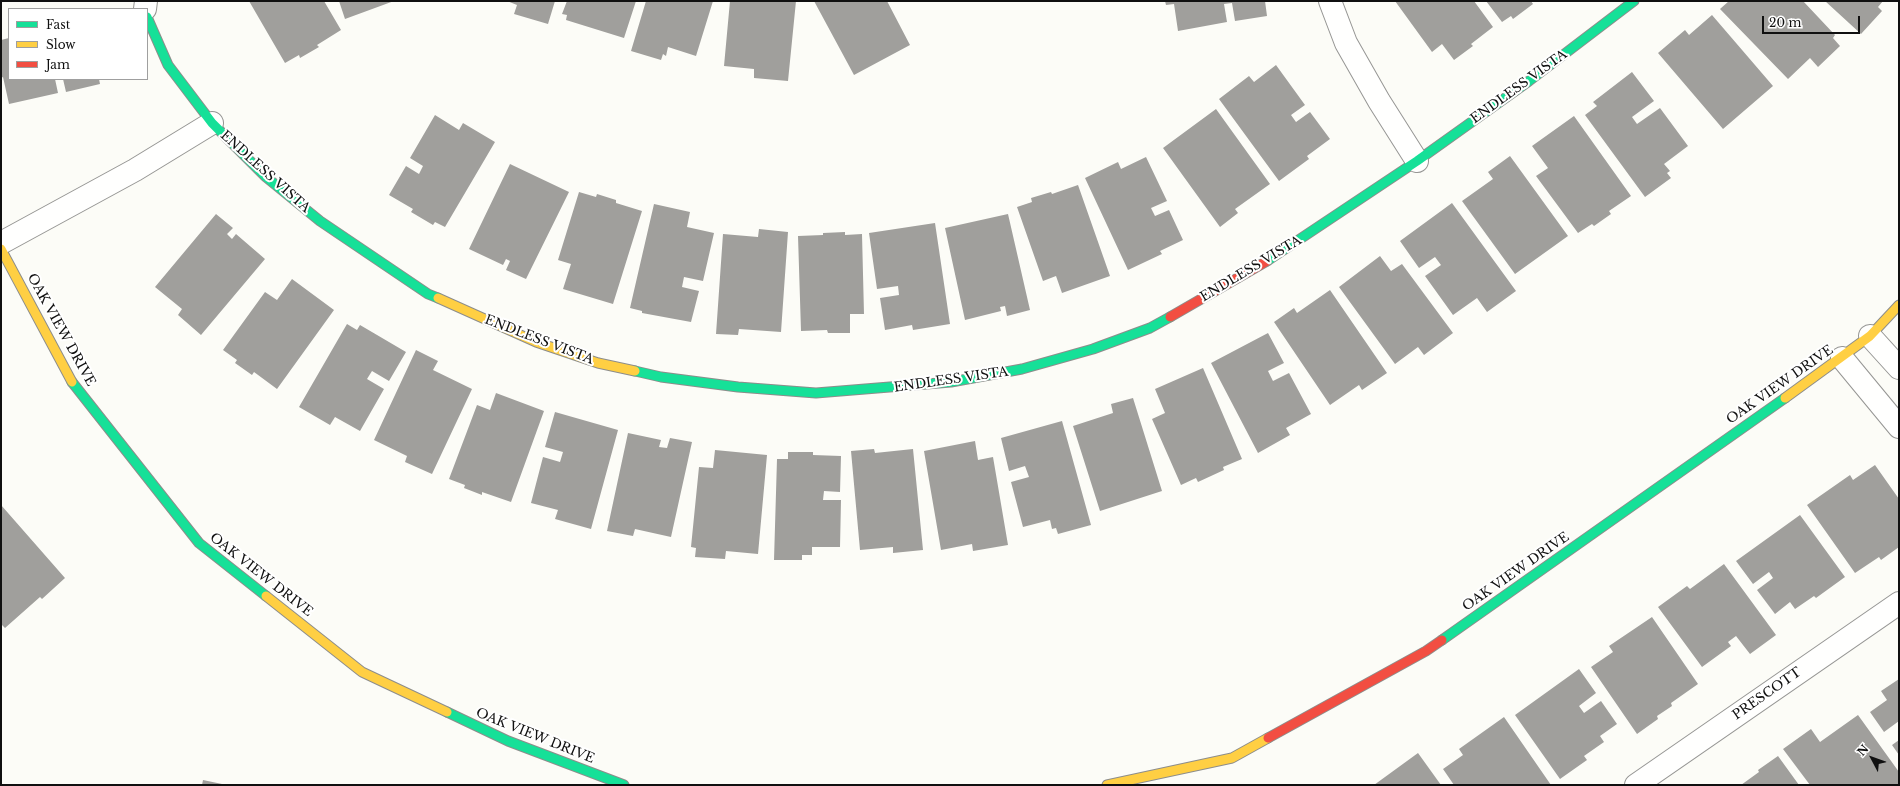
<!DOCTYPE html>
<html>
<head>
<meta charset="utf-8">
<style>
  body { margin:0 }
  #map { position:relative; width:1900px; height:786px; overflow:hidden; background:#fcfcf7; font-family:"Libre Baskerville",serif }
  canvas { display:block }
  .frame { position:absolute; inset:0; border:2px solid #101010; pointer-events:none }
  .legend { position:absolute; left:8px; top:8px; width:140px; height:72px; box-sizing:border-box; background:#fff; border:1px solid #9f9f9f; margin:0; padding:5px 7px; list-style:none; font-size:12px; color:#101010 }
  .legend li { display:flex; align-items:center; gap:8px; height:20px }
  .legend b { width:20px; border:1px solid #9f9f9f }
  .north { position:absolute; left:1852px; top:738px; width:40px; height:40px; -webkit-text-stroke:3px #fff; paint-order:stroke; rotate:311deg; font-size:11px; font-weight:700; line-height:16px; text-align:center; color:#101010 }
  .north::after { content:''; display:block; margin:auto; width:14px; height:18px; background:#101010; clip-path:polygon(50% 0,100% 100%,50% 72%,0 100%) }
  .scale { position:absolute; left:1762px; top:16px; width:98px; height:18px; box-sizing:border-box; border:2px solid #101010; border-top:0; padding-left:5px; font-size:12px; line-height:14px; white-space:nowrap; color:#101010; -webkit-text-stroke:3px #fff; paint-order:stroke }
</style>
</head>
<body>
<div id="map">
<canvas width="1900" height="786"></canvas>
<div class="frame"></div>
<ul class="legend">
<li><b style="height:5px;background:#16e098"></b>Fast</li>
<li><b style="height:5px;background:#ffcf43"></b>Slow</li>
<li><b style="height:5px;background:#f24e42"></b>Jam</li>
</ul>
<div class="north">N</div>
<div class="scale">20 m</div>
</div>
<script>
const context = document.querySelector('canvas').getContext('2d');
context.lineJoin = 'round';
function fillPath(path, color) {
  context.fillStyle = color;
  context.fill(path, 'evenodd');
}
function shape(rows) {
  const path = new Path2D();
  for (const r of rows) {
    path.moveTo(r[0], r[1]);
    for (let i = 2; i < r.length; i += 2) path.lineTo(r[i], r[i + 1]);
  }
  return path;
}
function strokePath(path, color, width, dash) {
  context.strokeStyle = color;
  context.lineWidth = width;
  context.lineCap = dash ? 'butt' : 'round';
  context.setLineDash(dash || []);
  context.stroke(path);
}
function drawText(font, color, halo, rows, align = 'center') {
  context.font = font + ' "Libre Baskerville",serif';
  context.lineWidth = 4;
  context.setLineDash([]);
  context.textBaseline = 'middle';
  context.strokeStyle = halo;
  context.fillStyle = color;
  for (const [text, x, y, turn = 0] of rows) {
    context.save();
    context.translate(x, y);
    context.rotate((+turn || 0) * Math.PI / 180);
    context.textAlign = isNaN(turn) ? turn : align;
    if (halo) context.strokeText(text, 0, 0);
    context.fillText(text, 0, 0);
    context.restore();
  }
}
fillPath(shape([
  [249,1,324,1,341,30,317,45,319,47,300,58,299,55,285,63],
  [339,1,394,1,345,19],
  [507,1,555,1,548,24,514,14,517,5],
  [567,1,636,1,624,38,566,20,567,15,562,14],
  [646,1,713,1,696,56,668,47,666,56,663,54,661,60,631,51],
  [730,1,796,1,788,81,754,78,754,69,724,66],
  [814,1,887,1,910,45,854,75],
  [1165,1,1265,1,1267,16,1235,21,1232,3,1224,4,1227,22,1178,31,1174,4,1166,5],
  [1395,1,1474,1,1493,27,1471,44,1473,46,1454,60,1442,44,1432,52],
  [1486,1,1531,1,1533,4,1513,19,1511,16,1502,22],
  [1729,1,1803,1,1835,35,1833,38,1840,46,1818,67,1810,58,1788,79,1720,9],
  [1825,1,1883,1,1878,7,1882,11,1861,34],
  [1712,15,1773,86,1723,129,1658,53,1685,30,1689,35],
  [9,38,9,79,55,79,58,93,9,104,3,77,1,78,1,40],
  [1276,65,1305,105,1291,115,1296,122,1310,112,1330,139,1307,156,1309,159,1279,181,1219,99,1249,76,1254,82],
  [1632,72,1654,101,1632,117,1637,124,1660,108,1688,146,1664,164,1670,171,1667,173,1671,178,1645,197,1585,115,1597,106,1593,102],
  [63,79,99,79,100,84,66,92],
  [1216,109,1270,184,1235,209,1238,213,1220,227,1163,148],
  [435,115,459,130,463,123,495,142,445,227,435,222,433,225,411,212,413,209,389,195,406,166,419,174,423,166,410,158],
  [1574,116,1631,196,1609,211,1611,214,1594,226,1592,224,1578,233,1536,176,1548,168,1532,146],
  [1510,156,1568,236,1515,274,1462,201,1493,179,1488,172],
  [1146,157,1167,201,1151,208,1155,216,1169,210,1183,240,1160,251,1162,254,1128,270,1085,178,1118,162,1121,169],
  [510,164,569,192,526,279,506,270,510,261,506,259,503,265,469,249],
  [1078,185,1110,276,1062,293,1056,276,1043,281,1017,207,1032,202,1031,198,1051,192,1052,194],
  [579,192,596,197,597,194,616,200,616,203,642,211,613,304,563,289,571,264,558,260],
  [1452,203,1516,291,1487,312,1477,298,1453,315,1425,276,1441,265,1435,257,1419,268,1400,241],
  [654,204,690,212,687,227,714,233,703,281,684,277,682,287,699,291,691,322,642,313,642,311,630,308],
  [216,214,233,228,227,234,232,239,236,234,265,259,201,335,178,315,182,309,155,287],
  [1008,214,1030,310,1007,316,1005,306,1000,307,1001,311,965,320,945,228],
  [935,223,950,324,913,330,912,325,885,330,880,298,899,295,898,286,877,289,869,233],
  [759,229,788,232,781,332,739,329,738,335,716,334,723,234,758,237],
  [845,232,845,235,862,234,864,314,850,314,850,333,828,333,827,330,801,331,798,236,823,235,823,233],
  [1380,256,1391,271,1402,264,1453,333,1424,355,1418,347,1395,364,1339,287],
  [292,279,334,310,277,389,254,372,252,375,235,363,237,360,223,350,265,292,277,300],
  [1330,290,1387,373,1362,390,1359,385,1330,405,1274,322,1294,308,1297,313],
  [347,324,357,330,360,325,406,352,389,381,372,371,367,379,384,389,360,431,335,417,330,425,299,407],
  [1268,333,1284,363,1268,371,1273,381,1289,373,1311,414,1286,428,1290,435,1258,453,1211,363],
  [416,350,438,361,433,370,472,389,432,474,405,462,407,456,374,440],
  [1203,368,1242,459,1223,467,1224,470,1198,482,1196,478,1181,485,1152,419,1165,413,1155,389],
  [496,393,544,411,511,502,482,492,482,495,464,488,465,485,449,479,477,405,490,410],
  [1133,398,1162,491,1100,511,1073,426,1113,413,1111,404],
  [555,412,618,430,591,529,555,519,558,510,531,503,543,457,560,462,563,452,545,447],
  [1062,421,1091,525,1058,534,1056,528,1052,529,1050,520,1023,527,1011,482,1029,477,1025,466,1009,471,1001,438],
  [628,433,661,440,659,447,667,448,670,438,692,442,671,537,635,529,633,536,607,531],
  [975,441,978,460,993,457,1008,545,973,551,972,544,941,550,924,451],
  [874,449,875,453,913,449,923,550,893,553,893,547,860,550,851,451],
  [715,450,767,455,758,554,726,551,725,559,695,557,696,548,691,547,699,467,713,468],
  [788,452,813,452,813,455,841,456,840,492,824,491,823,500,841,500,840,547,812,547,812,555,802,555,802,560,774,560,777,459,788,459],
  [1875,465,1899,499,1899,547,1881,560,1879,557,1855,573,1807,505,1850,475,1853,480],
  [1,505,65,578,42,599,40,597,5,628,1,624],
  [1800,515,1845,577,1816,598,1814,596,1795,609,1790,602,1775,614,1757,590,1773,578,1769,572,1753,584,1736,561],
  [1724,564,1776,635,1750,654,1736,636,1728,642,1731,646,1702,667,1658,607,1687,586,1690,589],
  [1652,617,1698,684,1671,703,1672,706,1657,716,1658,719,1637,734,1591,667,1613,652,1609,646],
  [1579,669,1596,693,1579,706,1584,713,1601,701,1617,724,1600,736,1604,742,1584,756,1587,760,1560,779,1515,715],
  [1899,679,1899,721,1884,732,1870,712,1887,700,1881,691],
  [1858,715,1899,772,1899,785,1810,785,1783,749,1811,729,1820,742],
  [1504,717,1551,785,1454,785,1443,769,1463,755,1459,749],
  [1899,740,1899,755,1892,745],
  [1418,753,1441,785,1374,785],
  [1778,756,1799,785,1741,785,1759,772,1758,770],
  [203,780,222,784,222,785,202,785]
]), '#a09f9c');
const street = shape([
  [1330,1,1346,43,1379,101,1417,161],
  [145,9,146,1],
  [1,243,135,170,212,123],
  [1870,336,1899,368],
  [1842,358,1899,427],
  [1636,785,1899,603]
]);
const fast = shape([
  [147,17,168,65,212,123,266,177,320,221,428,294,438,298],
  [1267,261,1417,161,1529,81,1634,1],
  [635,371,661,377,738,387,816,393,951,382,1022,369,1093,349,1150,328,1170,317],
  [72,382,199,543,266,596],
  [1442,640,1785,398],
  [447,712,508,741,624,785]
]);
const slow = shape([
  [1,249,72,382],
  [438,298,536,342,598,363,635,371],
  [1785,398,1870,336,1899,305],
  [266,596,362,672,447,712],
  [1107,785,1232,758,1268,738]
]);
const jam = shape([
  [1170,317,1267,261],
  [1268,738,1426,651,1442,640]
]);
strokePath(street, '#969694', 24);
strokePath(fast, '#8d8d8b', 11);
strokePath(slow, '#8d8d8b', 11);
strokePath(jam, '#8d8d8b', 11);
strokePath(street, '#fffffe', 22);
strokePath(fast, '#16e098', 9);
strokePath(slow, '#ffcf43', 9);
strokePath(jam, '#f24e42', 9);
drawText('13px', '#101010', '#fff', [
  ["ENDLESS VISTA",1519,87,-36],
  ["ENDLESS VISTA",265,172,42],
  ["ENDLESS VISTA",1251,269,-31],
  ["OAK VIEW DRIVE",61,330,61],
  ["ENDLESS VISTA",539,340,21],
  ["ENDLESS VISTA",951,380,-8],
  ["OAK VIEW DRIVE",1780,385,-35],
  ["OAK VIEW DRIVE",1516,572,-35],
  ["OAK VIEW DRIVE",261,575,38],
  ["PRESCOTT",1767,694,-35],
  ["OAK VIEW DRIVE",535,736,22]
]);
</script>
</body>
</html>
